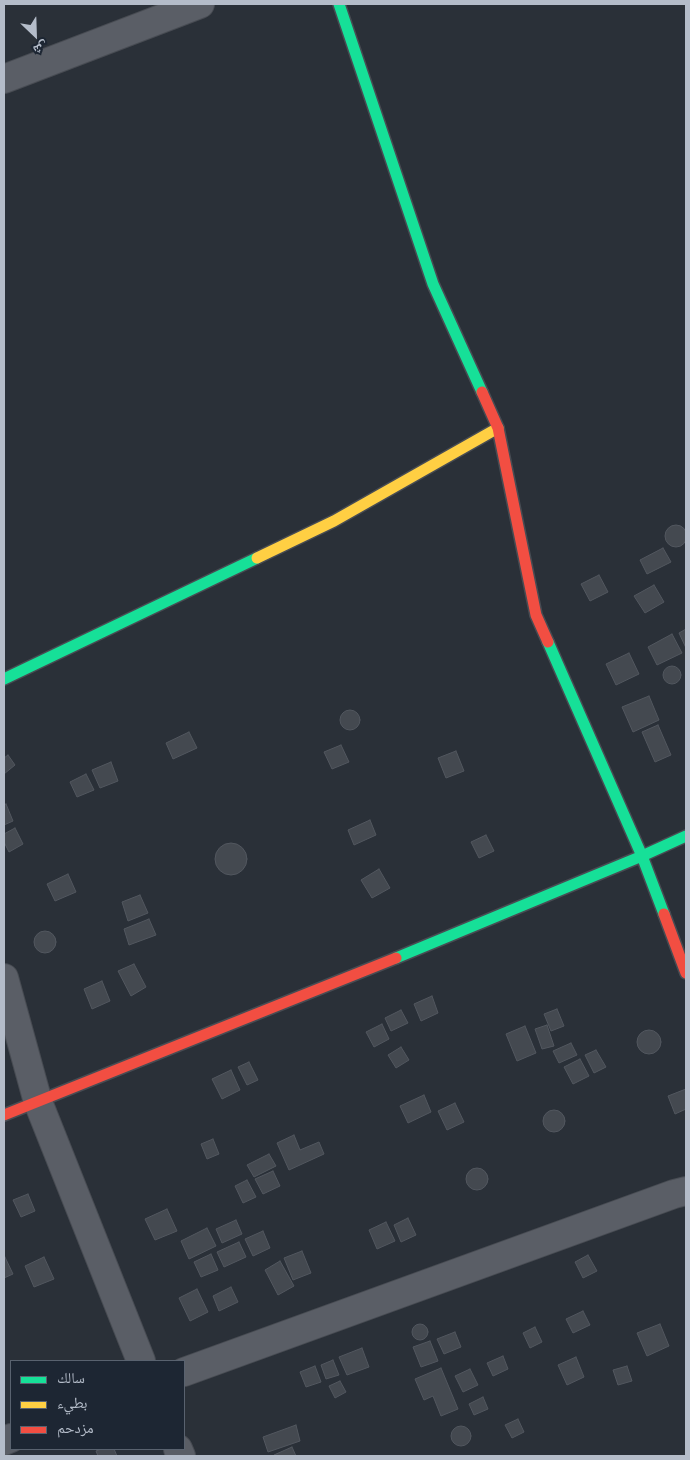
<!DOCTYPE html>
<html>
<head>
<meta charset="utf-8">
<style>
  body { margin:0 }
  #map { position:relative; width:690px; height:1460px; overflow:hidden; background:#2a3038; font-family:"PT Sans Narrow","Noto Naskh Arabic",sans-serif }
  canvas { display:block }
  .frame { position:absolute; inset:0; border:5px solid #b4bcc9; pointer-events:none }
  .legend { position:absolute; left:10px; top:1360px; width:175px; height:90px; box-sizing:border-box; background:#1d2633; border:1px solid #59626f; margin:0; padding:6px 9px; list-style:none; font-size:15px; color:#b4bcc9 }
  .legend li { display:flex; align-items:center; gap:10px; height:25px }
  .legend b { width:25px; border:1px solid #59626f }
  .north { position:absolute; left:10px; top:10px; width:50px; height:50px; -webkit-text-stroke:4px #1d2633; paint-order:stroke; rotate:156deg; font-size:14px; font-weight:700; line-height:20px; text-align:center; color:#b4bcc9 }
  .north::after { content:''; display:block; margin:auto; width:18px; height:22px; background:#b4bcc9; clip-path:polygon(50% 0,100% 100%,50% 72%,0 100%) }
</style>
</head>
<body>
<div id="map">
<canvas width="690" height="1460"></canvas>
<div class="frame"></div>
<ul class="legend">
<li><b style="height:6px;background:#16e098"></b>سالك</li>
<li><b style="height:6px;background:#ffcf43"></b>بطيء</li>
<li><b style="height:6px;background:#f24e42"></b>مزدحم</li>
</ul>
<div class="north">ش</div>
</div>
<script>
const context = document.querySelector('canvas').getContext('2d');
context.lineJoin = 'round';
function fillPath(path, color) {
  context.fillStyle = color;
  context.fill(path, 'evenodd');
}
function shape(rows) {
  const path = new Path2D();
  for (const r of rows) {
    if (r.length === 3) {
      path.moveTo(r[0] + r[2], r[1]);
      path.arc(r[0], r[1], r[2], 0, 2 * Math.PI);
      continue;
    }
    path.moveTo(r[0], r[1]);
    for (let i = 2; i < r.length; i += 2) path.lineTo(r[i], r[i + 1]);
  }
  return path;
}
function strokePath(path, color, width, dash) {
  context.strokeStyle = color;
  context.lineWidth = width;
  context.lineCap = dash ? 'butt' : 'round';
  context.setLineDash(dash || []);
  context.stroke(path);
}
const building = shape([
  [676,536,11],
  [663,548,671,562,647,574,640,560,663,548],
  [599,575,608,592,590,601,581,584,599,575],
  [654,585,664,602,645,613,634,596,654,585],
  [686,629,686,648,679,633,686,629],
  [672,634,682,653,657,665,648,647,672,634],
  [629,653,639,674,616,685,606,664,629,653],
  [672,675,9],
  [649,696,659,720,633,732,622,707,649,696],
  [350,720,10],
  [658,725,671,755,655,762,642,732,658,725],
  [189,732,197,748,173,759,166,743,189,732],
  [341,745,349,762,332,769,324,752,341,745],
  [456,751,464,771,446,778,438,758,456,751],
  [8,755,15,765,4,774,4,758,8,755],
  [111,762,118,781,100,788,92,770,111,762],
  [86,774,94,790,77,797,70,782,86,774],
  [6,804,13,821,4,825,4,805,6,804],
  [370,820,376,835,354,845,348,830,370,820],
  [15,828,23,844,9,852,4,842,4,834,15,828],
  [486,835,494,851,479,858,471,842,486,835],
  [231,859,16],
  [379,869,390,888,372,898,361,880,379,869],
  [68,874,76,892,55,901,47,884,68,874],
  [140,895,148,913,128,921,122,902,140,895],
  [149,919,156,935,129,945,124,929,149,919],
  [45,942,11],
  [134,964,146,987,131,996,118,971,134,964],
  [102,981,110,1001,92,1009,84,989,102,981],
  [432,996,438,1013,421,1021,414,1004,432,996],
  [557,1009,564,1026,551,1031,544,1014,557,1009],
  [401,1010,408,1023,391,1031,385,1018,401,1010],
  [382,1024,389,1039,374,1047,366,1032,382,1024],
  [547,1025,554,1046,542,1049,535,1029,547,1025],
  [525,1026,536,1053,517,1061,506,1034,525,1026],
  [649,1042,12],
  [571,1043,577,1055,559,1063,553,1051,571,1043],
  [401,1047,409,1060,396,1068,388,1055,401,1047],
  [596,1050,606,1067,594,1073,585,1055,596,1050],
  [580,1059,589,1076,573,1084,564,1067,580,1059],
  [249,1062,258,1080,247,1085,238,1067,249,1062],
  [231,1070,240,1090,222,1099,212,1079,231,1070],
  [686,1089,686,1109,675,1114,668,1096,686,1089],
  [424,1095,431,1112,408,1123,400,1106,424,1095],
  [455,1103,464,1122,447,1130,438,1111,455,1103],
  [554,1121,11],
  [294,1135,300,1150,319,1142,324,1154,289,1170,277,1143,294,1135],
  [213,1139,219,1154,207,1159,201,1144,213,1139],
  [269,1154,276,1166,254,1177,247,1165,269,1154],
  [477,1179,11],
  [273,1171,280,1186,263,1194,255,1179,273,1171],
  [247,1180,256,1197,243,1203,235,1186,247,1180],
  [28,1194,35,1211,21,1217,13,1200,28,1194],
  [167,1209,177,1231,155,1240,145,1219,167,1209],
  [408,1218,416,1235,401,1242,394,1225,408,1218],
  [236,1220,242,1234,222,1243,216,1229,236,1220],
  [386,1222,395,1241,377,1249,369,1230,386,1222],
  [207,1228,216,1246,189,1259,181,1241,207,1228],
  [263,1231,270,1248,253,1256,245,1239,263,1231],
  [239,1242,246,1257,224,1267,217,1252,239,1242],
  [302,1251,311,1273,293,1280,284,1258,302,1251],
  [211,1254,218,1270,201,1277,194,1262,211,1254],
  [4,1255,13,1274,4,1278,4,1255],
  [588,1255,597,1271,583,1278,575,1262,588,1255],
  [44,1257,54,1279,34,1287,25,1266,44,1257],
  [280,1261,294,1286,278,1295,265,1270,280,1261],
  [231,1287,238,1302,219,1311,213,1296,231,1287],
  [197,1289,208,1312,190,1321,179,1298,197,1289],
  [583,1311,590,1325,573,1333,566,1319,583,1311],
  [420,1332,8],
  [660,1324,669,1346,647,1356,637,1333,660,1324],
  [535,1327,542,1342,530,1348,523,1333,535,1327],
  [455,1332,461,1347,444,1354,437,1339,455,1332],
  [430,1341,438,1361,421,1367,413,1347,430,1341],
  [362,1348,369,1367,347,1375,339,1357,362,1348],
  [503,1356,508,1369,493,1376,487,1363,503,1356],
  [576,1357,584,1377,567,1385,558,1365,576,1357],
  [333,1360,339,1375,326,1379,321,1365,333,1360],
  [315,1366,321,1382,306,1387,300,1372,315,1366],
  [627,1366,632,1381,618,1385,613,1370,627,1366],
  [441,1368,458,1409,441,1416,433,1396,424,1400,415,1379,441,1368],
  [470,1369,478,1385,463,1392,455,1376,470,1369],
  [340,1381,346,1392,335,1398,329,1386,340,1381],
  [483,1397,488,1409,474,1415,469,1404,483,1397],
  [518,1419,524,1432,512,1438,505,1425,518,1419],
  [296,1425,300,1441,268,1452,263,1437,296,1425],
  [461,1436,10],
  [292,1447,296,1456,275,1456,274,1455,292,1447],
  [101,1449,114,1449,117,1456,98,1456,96,1451,101,1449]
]);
fillPath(building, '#444950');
strokePath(building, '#52575f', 1);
const street = shape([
  [4,79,200,4],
  [4,978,38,1102,141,1361],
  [184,1372,674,1194,686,1191],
  [4,1441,11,1438],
  [178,1449,181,1456]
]);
const fast = shape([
  [339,4,433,284,482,392],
  [548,642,642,856,664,914],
  [4,679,257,558],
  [396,958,642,856,686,836]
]);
const slow = shape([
  [257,558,334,521,498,428]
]);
const jam = shape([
  [482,392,498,428,536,615,548,642],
  [664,914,686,973],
  [4,1115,396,958]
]);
strokePath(street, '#484c53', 30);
strokePath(fast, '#484c53', 14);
strokePath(slow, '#484c53', 14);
strokePath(jam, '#484c53', 14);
strokePath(street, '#5a5e66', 28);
strokePath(fast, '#16e098', 11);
strokePath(slow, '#ffcf43', 11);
strokePath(jam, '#f24e42', 11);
</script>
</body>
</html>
